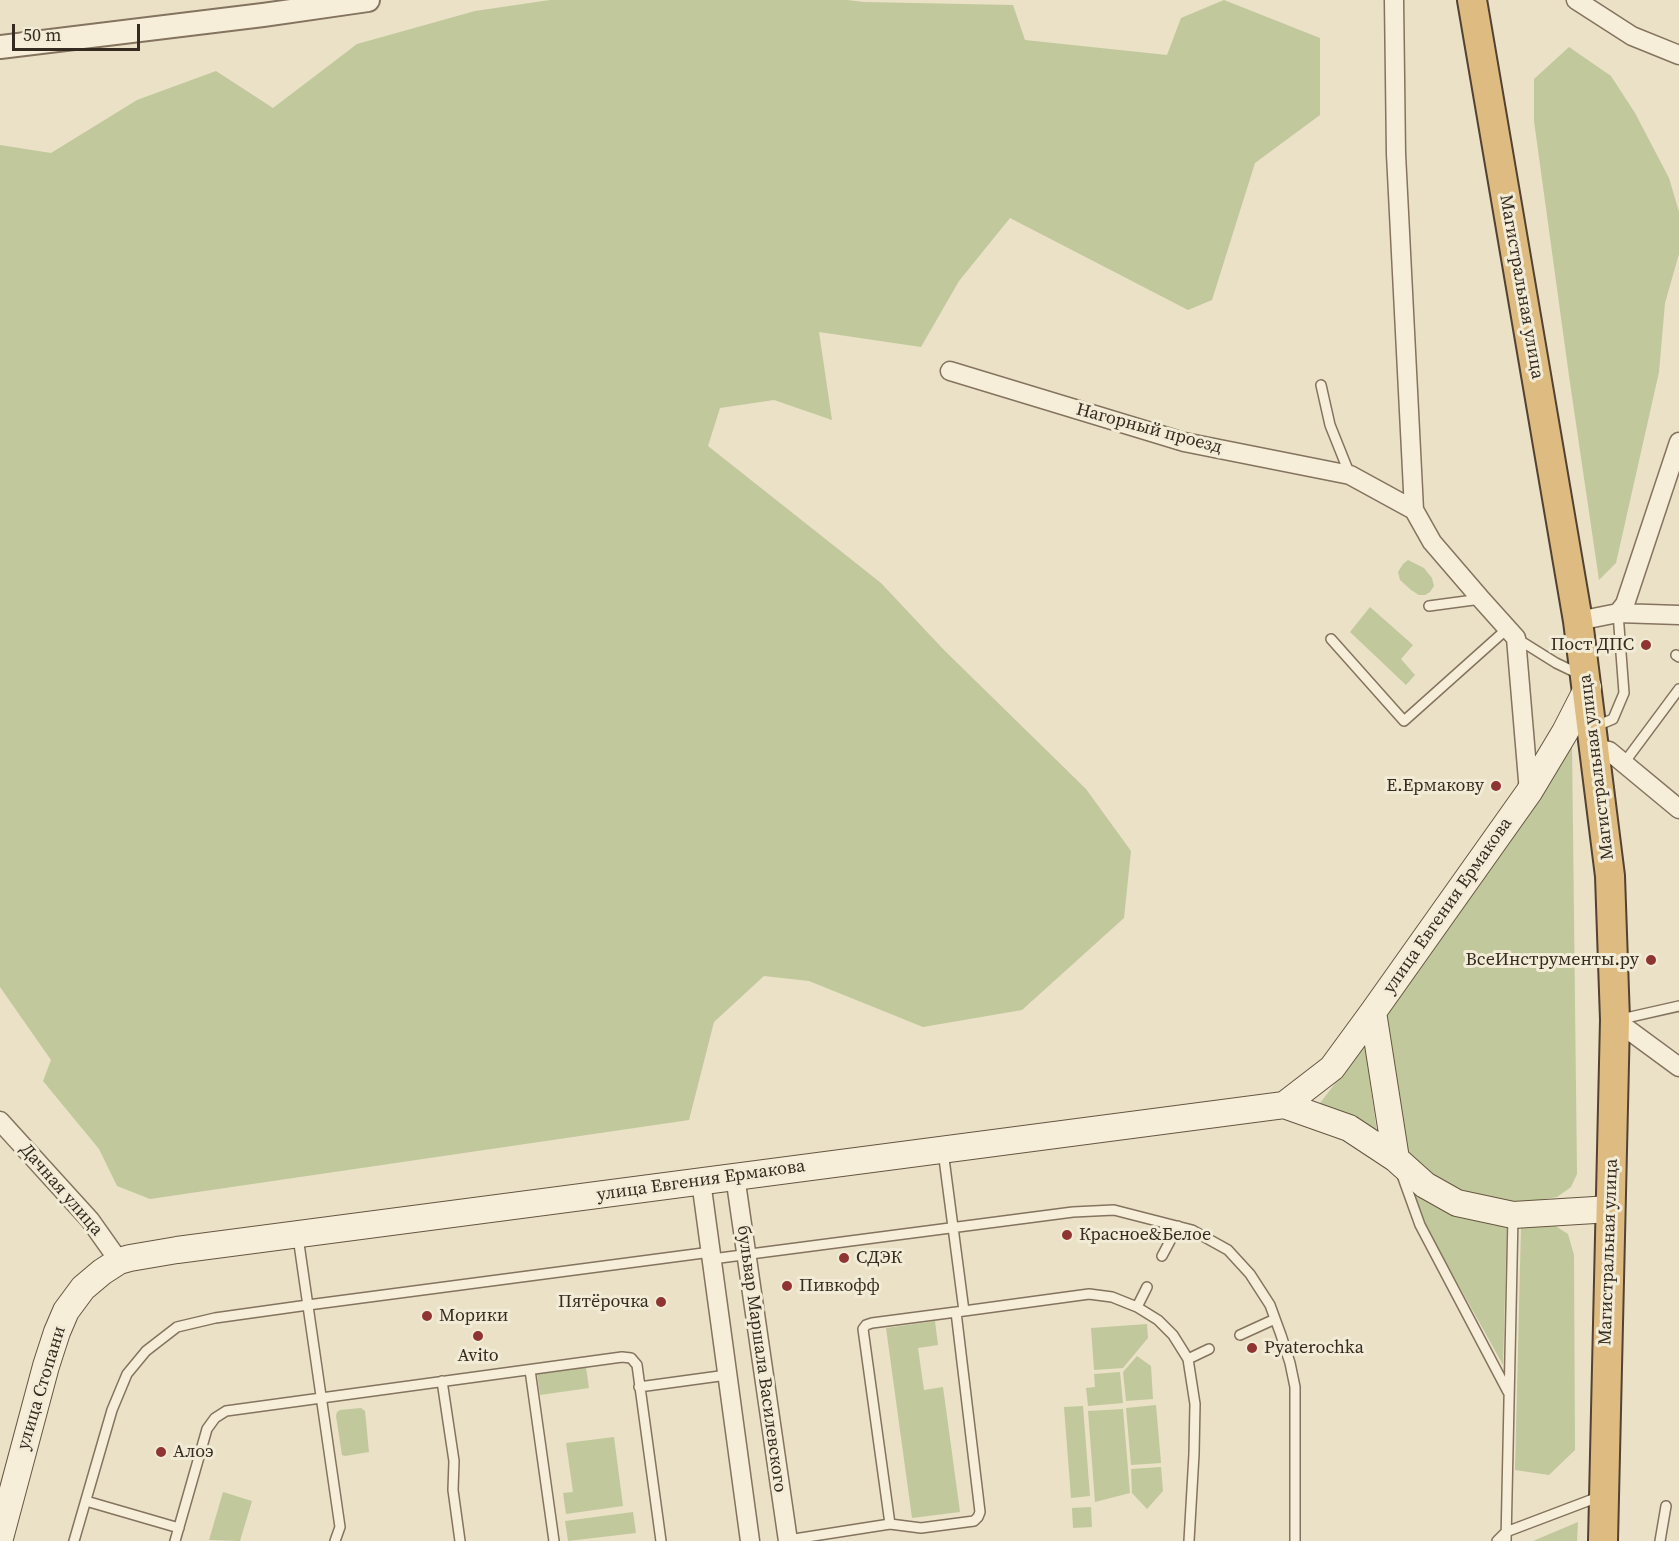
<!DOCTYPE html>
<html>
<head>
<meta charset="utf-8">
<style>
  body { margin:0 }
  #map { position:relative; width:1679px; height:1541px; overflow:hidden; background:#eae1c7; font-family:"Source Serif 4",serif }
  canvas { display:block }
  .scale { position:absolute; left:12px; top:24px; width:128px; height:27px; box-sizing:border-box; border:3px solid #362b20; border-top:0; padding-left:8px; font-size:18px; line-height:21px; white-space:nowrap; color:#362b20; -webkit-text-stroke:4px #f2ebd6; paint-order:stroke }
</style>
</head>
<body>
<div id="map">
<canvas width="1679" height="1541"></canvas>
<div class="scale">50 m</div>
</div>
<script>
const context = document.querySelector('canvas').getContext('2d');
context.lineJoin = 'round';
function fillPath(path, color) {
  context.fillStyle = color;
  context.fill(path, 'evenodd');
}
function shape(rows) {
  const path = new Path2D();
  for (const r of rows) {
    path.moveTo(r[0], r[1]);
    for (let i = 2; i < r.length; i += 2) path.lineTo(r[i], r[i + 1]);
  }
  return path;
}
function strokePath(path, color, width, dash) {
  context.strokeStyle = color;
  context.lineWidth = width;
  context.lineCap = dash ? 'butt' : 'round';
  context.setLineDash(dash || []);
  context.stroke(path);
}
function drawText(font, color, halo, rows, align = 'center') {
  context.font = font + ' "Source Serif 4",serif';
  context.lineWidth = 6;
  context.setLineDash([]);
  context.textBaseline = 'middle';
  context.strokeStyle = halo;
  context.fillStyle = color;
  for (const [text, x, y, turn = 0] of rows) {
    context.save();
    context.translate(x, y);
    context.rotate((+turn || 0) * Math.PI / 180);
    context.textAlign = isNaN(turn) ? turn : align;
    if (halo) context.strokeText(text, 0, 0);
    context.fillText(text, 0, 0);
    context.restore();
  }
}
fillPath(shape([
  [550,0,847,0,864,2,1013,5,1025,40,1167,55,1181,18,1224,0,1320,38,1320,115,1255,163,1212,300,1188,310,1010,218,959,281,921,347,819,332,832,420,774,400,720,408,708,446,881,583,944,650,1086,789,1131,851,1124,918,1022,1010,923,1027,809,981,764,976,714,1022,689,1120,150,1199,117,1186,99,1149,43,1081,51,1060,0,987,0,145,51,153,137,100,216,71,273,108,357,44,475,11],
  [1569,47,1611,76,1635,113,1669,178,1679,212,1679,254,1665,303,1659,372,1616,563,1599,580,1569,376,1534,121,1534,79],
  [1408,560,1424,568,1432,578,1434,586,1430,592,1425,595,1419,595,1411,590,1400,580,1398,572,1403,564],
  [1370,607,1413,645,1401,659,1415,675,1406,685,1350,632],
  [1572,744,1577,1174,1571,1187,1557,1197,1516,1204,1461,1194,1431,1178,1403,1154,1380,1015],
  [1365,1045,1377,1133,1320,1103],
  [1410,1183,1507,1220,1503,1365,1423,1221],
  [1554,1225,1568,1234,1574,1255,1575,1450,1549,1475,1515,1470,1521,1227],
  [935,1321,938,1345,918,1348,924,1390,943,1387,960,1512,912,1518,886,1328],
  [1147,1324,1148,1338,1123,1368,1094,1370,1091,1328],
  [1137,1356,1151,1366,1153,1399,1126,1401,1123,1372],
  [586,1367,589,1388,540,1395,537,1374],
  [1120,1372,1123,1403,1088,1406,1086,1388,1095,1387,1094,1374],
  [1156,1405,1161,1463,1131,1465,1126,1408],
  [1083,1406,1090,1496,1071,1498,1064,1407],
  [361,1408,365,1411,369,1452,345,1456,342,1455,336,1416,337,1412,340,1410],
  [1123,1409,1130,1493,1095,1502,1088,1411],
  [614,1437,623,1506,566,1514,563,1493,573,1492,566,1443],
  [1161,1467,1163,1491,1147,1509,1132,1493,1131,1469],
  [223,1492,252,1501,240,1541,209,1540],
  [1091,1507,1092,1527,1073,1528,1072,1508],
  [633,1512,636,1533,568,1541,565,1521],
  [1578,1522,1577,1541,1533,1541]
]), '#c1c89c');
const service = shape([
  [1321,385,1330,425,1350,475],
  [1429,606,1481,599],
  [1516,638,1556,663,1579,674],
  [1331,639,1404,721,1508,628],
  [1676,655,1679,657],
  [1594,727,1613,719,1624,693,1618,613],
  [1624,763,1679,689],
  [1617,1020,1679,1006],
  [943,1151,964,1311,1089,1294,1112,1297,1137,1307,1158,1320,1173,1335,1188,1359,1195,1404,1194,1454,1189,1541],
  [1402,1175,1420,1225,1508,1392],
  [298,1237,340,1527,335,1541],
  [1162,1256,1178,1226],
  [712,1259,1073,1212,1114,1210,1192,1230,1228,1250,1250,1274,1270,1305,1281,1335,1290,1363,1295,1387,1295,1541],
  [1137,1307,1147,1287],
  [1240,1335,1275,1319],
  [1188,1359,1209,1349],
  [530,1370,554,1541],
  [442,1381,454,1461,453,1490,460,1541],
  [639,1387,727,1375],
  [86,1501,179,1528],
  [890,1524,921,1528,974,1521,978,1517,980,1512,956,1312],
  [788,1540,890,1524,863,1329,866,1325,872,1323,964,1311],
  [74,1541,112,1410,127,1374,146,1351,177,1327,215,1318,308,1305,711,1252],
  [175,1541,207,1429,215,1418,226,1411,622,1357,631,1358,637,1365,661,1541],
  [1497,1541,1506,1532,1601,1496],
  [1506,1541,1513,1216],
  [1660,1541,1666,1506]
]);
const minor = shape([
  [1394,0,1396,154,1414,510,1432,542,1481,599,1516,638,1529,792],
  [1576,0,1632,36,1679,55],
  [950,371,1184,442,1350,475,1414,510],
  [1618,613,1625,604,1679,442],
  [1578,621,1618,613,1679,615],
  [1595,748,1609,751,1679,809],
  [1615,1020,1679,1067],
  [0,1121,90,1220,119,1261],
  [735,1176,788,1541],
  [701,1181,750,1541]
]);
const tertiary = shape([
  [0,47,263,15,368,0]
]);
const secondary = shape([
  [1373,1012,1396,1159],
  [1284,1105,1332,1068,1373,1012,1529,792,1565,732,1588,687],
  [0,1538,46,1366,57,1332,66,1311,83,1288,102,1272,119,1261,130,1258,177,1250,1284,1105,1349,1128,1396,1159,1425,1185,1457,1203,1513,1215,1611,1209]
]);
const trunk = shape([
  [1472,0,1578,621,1610,876,1615,1020,1603,1541]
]);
strokePath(service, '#84735e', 12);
strokePath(minor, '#84735e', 21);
strokePath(tertiary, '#84735e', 26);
strokePath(secondary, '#665541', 28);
strokePath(trunk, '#534232', 32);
strokePath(service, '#f6eed9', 9);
strokePath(minor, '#f6eed9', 18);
strokePath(tertiary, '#f6eed9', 22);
strokePath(secondary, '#f6eed9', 26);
strokePath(trunk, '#debc81', 28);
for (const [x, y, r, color] of [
  [1646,645,6,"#8e3533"],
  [1496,786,6,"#8e3533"],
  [1651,960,6,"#8e3533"],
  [1067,1235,6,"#8e3533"],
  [844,1258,6,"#8e3533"],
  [787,1286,6,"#8e3533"],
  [661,1302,6,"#8e3533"],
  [427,1316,6,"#8e3533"],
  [478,1336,6,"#8e3533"],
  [1252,1348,6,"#8e3533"],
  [161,1452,6,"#8e3533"]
]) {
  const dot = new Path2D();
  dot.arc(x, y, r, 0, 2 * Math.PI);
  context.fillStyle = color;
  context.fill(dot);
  strokePath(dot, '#f2ebd6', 2);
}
drawText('18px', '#362b20', '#f2ebd6', [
  ["Магистральная улица",1521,287,80],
  ["Нагорный проезд",1149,429,15],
  ["Магистральная улица",1597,767,-97],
  ["улица Евгения Ермакова",1448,906,-55],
  ["улица Евгения Ермакова",701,1181,-8],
  ["Дачная улица",61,1190,49],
  ["Магистральная улица",1609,1252,-88],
  ["бульвар Маршала Василевского",761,1359,82],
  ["улица Стопани",42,1388,-73]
]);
drawText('18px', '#362b20', '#f2ebd6', [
  ["Пост ДПС",1634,645,"right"],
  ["Е.Ермакову",1484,786,"right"],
  ["ВсеИнструменты.ру",1639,960,"right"],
  ["Красное&Белое",1079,1235],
  ["СДЭК",856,1258],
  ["Пивкофф",799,1286],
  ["Пятёрочка",649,1302,"right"],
  ["Морики",439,1316],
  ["Pyaterochka",1264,1348],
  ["Avito",478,1356,"center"],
  ["Алоэ",173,1452]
], 'left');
</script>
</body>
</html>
